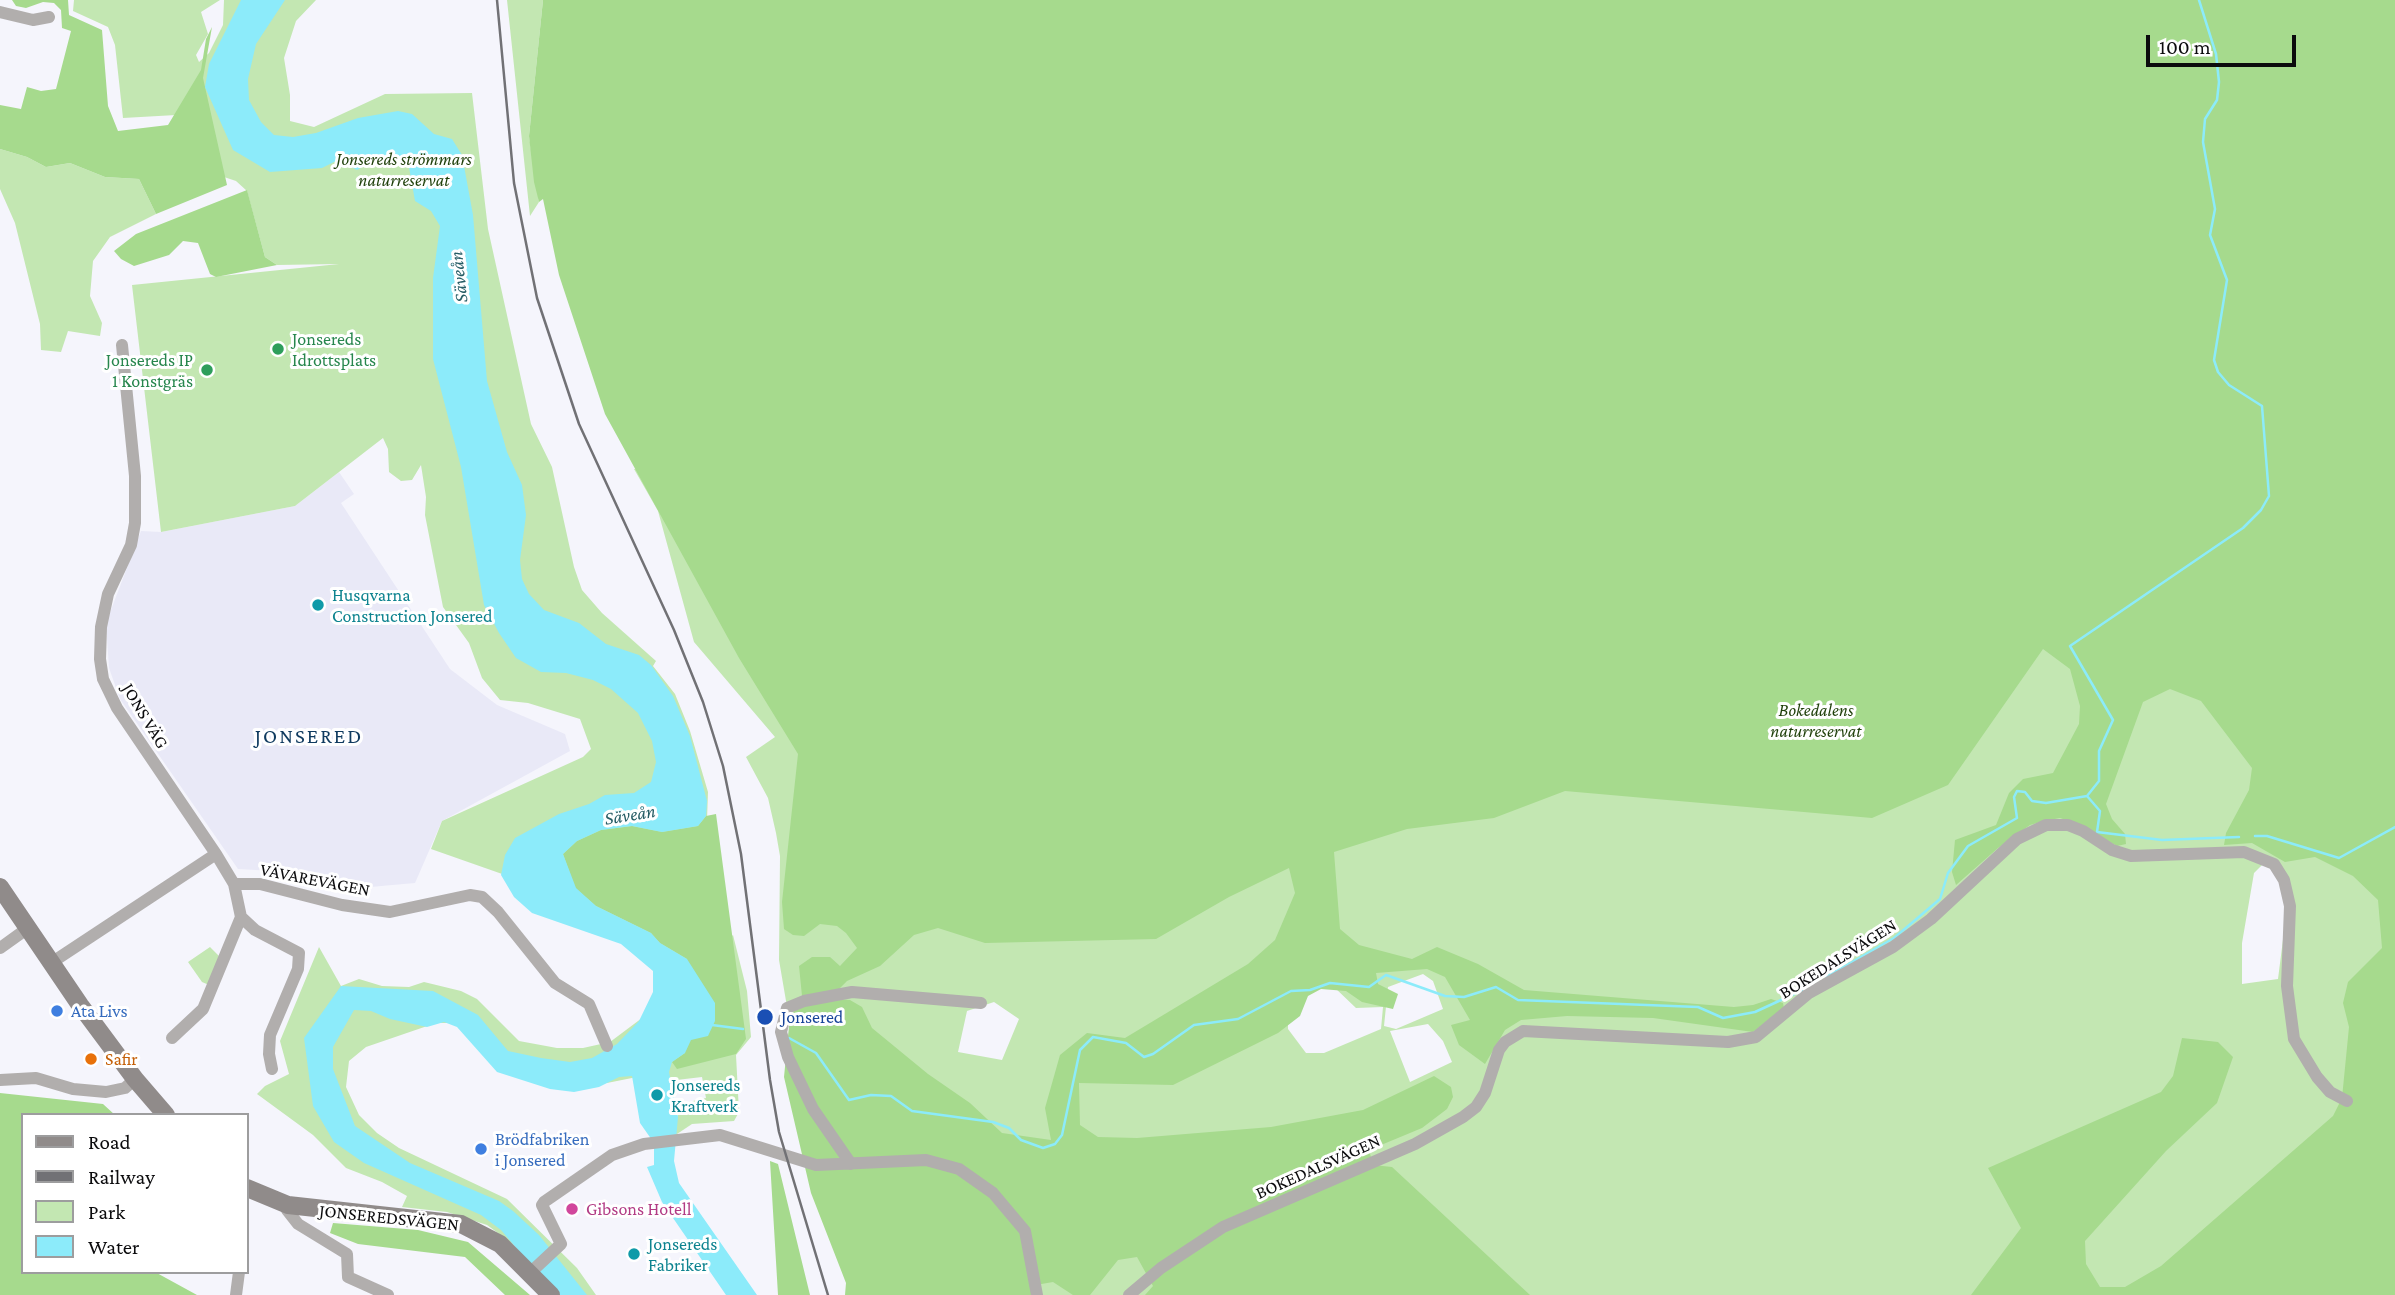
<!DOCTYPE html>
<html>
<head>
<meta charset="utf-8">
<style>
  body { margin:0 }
  #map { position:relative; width:2395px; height:1295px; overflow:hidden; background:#f5f5fc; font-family:"Crimson Pro",serif }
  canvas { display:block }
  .legend { position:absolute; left:21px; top:1113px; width:228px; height:161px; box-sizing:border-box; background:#fff; border:2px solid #9d9d9e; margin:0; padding:9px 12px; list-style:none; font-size:21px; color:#0b0b0d }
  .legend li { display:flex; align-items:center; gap:14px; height:35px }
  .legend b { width:35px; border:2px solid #9d9d9e }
  .scale { position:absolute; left:2146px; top:35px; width:150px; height:32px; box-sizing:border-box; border:4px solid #0b0b0d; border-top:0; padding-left:9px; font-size:21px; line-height:24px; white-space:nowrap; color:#0b0b0d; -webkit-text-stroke:5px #fff; paint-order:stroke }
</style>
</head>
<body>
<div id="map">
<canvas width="2395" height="1295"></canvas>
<ul class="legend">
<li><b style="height:9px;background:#908b8a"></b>Road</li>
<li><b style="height:9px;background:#717175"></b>Railway</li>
<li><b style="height:19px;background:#c3e7b2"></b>Park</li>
<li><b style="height:19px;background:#8cebfa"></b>Water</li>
</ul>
<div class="scale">100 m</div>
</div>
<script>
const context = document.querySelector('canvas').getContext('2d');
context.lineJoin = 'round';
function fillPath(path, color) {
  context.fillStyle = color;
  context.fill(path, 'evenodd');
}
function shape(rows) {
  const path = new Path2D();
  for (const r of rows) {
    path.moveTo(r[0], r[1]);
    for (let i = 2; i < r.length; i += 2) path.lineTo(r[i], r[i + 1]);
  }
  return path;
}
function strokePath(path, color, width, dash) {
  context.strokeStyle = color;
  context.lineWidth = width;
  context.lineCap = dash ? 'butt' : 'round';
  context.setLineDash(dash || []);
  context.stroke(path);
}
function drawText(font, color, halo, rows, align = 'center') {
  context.font = font + ' "Crimson Pro",serif';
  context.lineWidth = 6;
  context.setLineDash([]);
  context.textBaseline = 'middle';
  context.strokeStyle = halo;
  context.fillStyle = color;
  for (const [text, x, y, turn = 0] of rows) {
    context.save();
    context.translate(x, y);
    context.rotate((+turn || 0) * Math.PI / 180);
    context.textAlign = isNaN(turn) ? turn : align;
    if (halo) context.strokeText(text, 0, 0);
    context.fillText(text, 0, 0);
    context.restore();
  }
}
fillPath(shape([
  [339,472,354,494,341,503,450,669,497,705,565,734,570,751,442,821,415,883,337,890,308,873,238,869,120,699,109,668,106,623,141,531,161,532,295,506]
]), '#e9e9f7');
fillPath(shape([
  [74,0,220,0,201,12,208,34,196,55,199,62,209,53,223,25,224,0,316,0,296,21,284,58,290,95,290,121,314,127,385,94,472,93,488,229,531,424,552,467,574,567,582,590,602,613,656,661,653,666,675,694,690,731,708,792,707,820,724,943,733,935,747,991,751,1037,736,1055,739,1112,734,1121,692,1124,674,1136,680,1104,706,1098,702,1077,668,1081,647,1075,607,1083,561,1087,455,1023,436,1023,366,1047,349,1061,346,1087,359,1115,377,1133,399,1148,507,1199,577,1268,596,1295,557,1295,525,1253,487,1225,447,1212,402,1207,407,1196,382,1182,346,1168,313,1135,257,1094,265,1086,289,1074,280,1041,319,947,341,986,359,979,382,986,409,987,424,982,461,991,477,999,519,1041,557,1048,583,1048,610,1042,642,1018,659,991,656,957,505,875,431,849,442,821,583,757,591,749,580,719,528,703,500,700,482,678,469,643,443,607,425,515,426,497,421,465,412,480,401,481,389,472,388,449,383,438,295,506,161,532,132,285,339,264,277,265,265,257,247,191,236,181,224,177,176,115,123,118,115,45,108,27,73,11],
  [507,0,543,0,529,136,539,202,530,216],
  [0,149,27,157,46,167,70,163,105,177,139,179,156,214,110,237,93,261,90,296,102,323,100,336,68,331,61,352,41,350,40,324,15,223,0,189],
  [2395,200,2395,1295,859,1295,792,1036,779,960,780,856,776,833,768,798,746,757,775,737,694,642,658,511,634,469,729,462],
  [2263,864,2276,872,2287,908,2278,979,2242,984,2242,943,2254,873],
  [1423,974,1433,981,1443,1009,1396,1029,1384,1026,1388,987],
  [1334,987,1356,1008,1383,1007,1381,1029,1324,1053,1306,1053,1288,1029,1288,988],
  [994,1002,1019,1019,1002,1060,958,1052,967,1011],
  [1428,1024,1443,1041,1452,1062,1410,1082,1390,1031],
  [210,947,219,956,209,985,202,982,188,962]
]), '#c3e7b2');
fillPath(shape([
  [12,0,68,0,69,15,102,30,108,106,118,131,168,125,201,70,206,39,212,27,203,78,227,185,156,214,139,179,105,177,70,163,46,167,27,157,0,149,0,105,21,109,27,87,41,91,56,89,71,31,62,28,61,10,54,3,43,2,26,8,16,6],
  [543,0,2395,0,2395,1295,1971,1295,2021,1228,1988,1168,2161,1092,2173,1076,2182,1038,2218,1042,2233,1057,2217,1103,2166,1151,2085,1241,2086,1264,2100,1287,2125,1287,2161,1266,2333,1116,2342,1098,2349,1027,2343,1003,2348,982,2382,948,2378,900,2353,876,2315,857,2285,862,2252,843,2224,845,2226,833,2249,790,2252,768,2201,701,2170,689,2143,702,2106,804,2112,819,2125,834,2126,844,2117,846,2075,823,2060,818,2044,821,2030,825,1998,848,1956,885,1952,872,1955,840,1996,825,2009,793,2023,779,2053,773,2079,724,2080,706,2070,669,2043,649,1948,785,1872,818,1565,791,1494,818,1407,829,1334,852,1340,929,1359,945,1412,959,1437,947,1478,964,1524,990,1734,1007,1753,1005,1771,999,1783,1003,1784,1008,1753,1032,1653,1018,1567,1016,1521,1020,1505,1030,1485,1064,1459,1045,1451,1025,1470,1020,1445,977,1427,969,1376,973,1378,984,1398,994,1393,1009,1362,1002,1346,991,1321,989,1308,996,1300,1016,1278,1033,1173,1085,1079,1083,1080,1125,1098,1137,1137,1138,1271,1127,1363,1110,1434,1076,1451,1087,1453,1097,1447,1109,1422,1128,1369,1150,1373,1165,1392,1167,1530,1295,1145,1295,1153,1286,1137,1257,1118,1260,1090,1295,1073,1295,1053,1282,1030,1286,1032,1295,845,1295,846,1283,811,1193,784,1077,790,1016,797,1007,803,1006,799,966,812,957,830,957,840,966,857,948,846,933,837,926,820,924,804,936,793,935,784,929,782,902,798,754,739,658,605,414,559,275,543,199,539,202,534,182,529,136],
  [1289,868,1295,893,1275,940,1248,964,1125,1038,1087,1033,1060,1055,1045,1108,1051,1140,1002,1133,970,1103,928,1074,872,1028,862,1007,850,1000,838,999,837,991,847,981,880,966,914,935,938,928,985,943,1156,939,1229,897],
  [247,190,265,257,277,265,216,277,210,274,198,243,183,241,169,255,134,266,121,259,114,251,136,234],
  [716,814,746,1039,736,1054,677,1069,672,1062,685,1053,687,959,660,943,651,933,596,906,575,888,563,854,577,841,601,830,632,826,662,832,698,826,706,816],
  [0,1093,103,1104,115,1115,23,1115,23,1272,155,1272,197,1295,0,1295],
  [770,1161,778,1164,810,1295,778,1295],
  [333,1223,418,1230,468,1242,530,1295,505,1295,465,1257,358,1244,330,1233]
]), '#a6da8d');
fillPath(shape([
  [241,0,285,0,256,44,248,79,249,100,261,122,274,135,293,137,316,133,358,118,398,111,412,114,434,134,452,139,462,155,473,215,487,381,507,452,522,485,526,515,520,560,522,579,529,594,544,610,579,623,606,644,639,655,651,665,673,696,690,736,707,801,706,816,698,826,662,832,632,826,601,830,577,841,563,854,576,888,596,906,651,933,660,943,687,959,715,1003,715,1021,708,1036,691,1040,685,1053,672,1062,669,1072,678,1117,674,1161,679,1183,757,1295,726,1295,662,1202,647,1167,654,1165,654,1143,640,1123,632,1076,619,1077,599,1087,574,1092,550,1089,497,1072,457,1027,444,1022,427,1027,390,1019,371,1011,354,1010,333,1047,333,1069,355,1126,410,1163,499,1201,513,1211,539,1235,587,1295,556,1295,501,1230,481,1215,364,1163,334,1142,313,1106,304,1038,341,986,433,991,478,1015,508,1051,541,1058,570,1062,592,1058,617,1044,639,1021,653,992,653,971,621,944,532,913,514,897,501,875,505,855,515,838,559,814,589,804,605,795,634,793,651,782,656,762,652,741,638,713,611,689,593,680,566,673,541,672,516,658,499,633,484,605,461,467,433,359,433,278,440,226,431,211,415,201,409,167,400,160,380,157,357,170,338,160,322,168,270,172,233,150,205,87,209,64]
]), '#8cebfa');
strokePath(shape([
  [2087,796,2100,811,2097,832,2162,840,2239,837],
  [2255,836,2267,836,2339,858,2395,827],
  [1826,977,1894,938,1940,899,1948,873,1968,846,2017,818,2014,797,2017,791,2025,792,2032,801,2046,803,2087,796,2099,781,2099,751,2113,720,2070,646,2243,528,2261,510,2269,496,2262,406,2229,385,2218,372,2214,360,2227,280,2210,235,2215,209,2203,142,2205,119,2217,100,2219,82,2216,54,2199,0],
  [712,1025,743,1029],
  [789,1038,816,1053,849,1100,871,1095,891,1096,912,1111,993,1122,1009,1128,1021,1140,1043,1148,1055,1144,1062,1135,1080,1050,1093,1037,1126,1043,1144,1057,1153,1054,1194,1025,1238,1019,1291,991,1310,990,1330,983,1369,987,1386,975,1445,996,1464,997,1496,987,1518,1000,1698,1007,1723,1018,1755,1012,1805,989]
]), '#8cebfa', 2.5);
strokePath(shape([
  [0,12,33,20,49,17],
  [234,884,260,884,342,905,390,912,470,895,482,897,498,912,555,983,589,1004,607,1046],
  [241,917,255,930,299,953,298,969,270,1035,269,1054,272,1069],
  [0,948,28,928],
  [51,963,216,854,117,708,103,679,100,659,101,627,108,594,131,545,135,523,135,476,122,345],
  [172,1038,203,1009,241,917,234,884,216,854],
  [0,1080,36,1078,73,1089,106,1092,125,1088,135,1079],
  [851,1164,813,1109,788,1057,781,1032,787,1008,804,1001,852,992,981,1003],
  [288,1205,287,1210,298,1224,347,1254,348,1277,388,1295],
  [531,1272,561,1244,542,1205,544,1202,612,1155,644,1144,720,1135,816,1165,926,1160,959,1169,993,1193,1025,1231,1037,1295],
  [236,1295,239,1272],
  [1129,1295,1161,1268,1223,1227,1415,1144,1463,1117,1476,1107,1485,1093,1499,1050,1505,1042,1523,1031,1728,1042,1756,1037,1809,993,1893,947,1931,919,2017,839,2046,825,2068,825,2083,831,2112,850,2131,856,2244,852,2274,864,2284,880,2290,906,2287,986,2294,1039,2317,1077,2330,1092,2347,1101]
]), '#b1aead', 12);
strokePath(shape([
  [0,887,80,1005,135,1079,166,1115],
  [247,1188,288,1205,461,1224,500,1244,551,1295]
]), '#908b8a', 18);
strokePath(shape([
  [497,0,514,183,537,298,579,424,674,630,703,702,723,766,741,854,770,1080,779,1132,828,1295]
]), '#717175', 2.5);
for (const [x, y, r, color] of [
  [278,349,7,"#2e9e5b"],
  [207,370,7,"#2e9e5b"],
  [318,605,7,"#0f9aa8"],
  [57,1011,7,"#3f7fe0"],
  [765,1017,9,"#1a4fb4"],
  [91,1059,7,"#e8710a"],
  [657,1095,7,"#0f9aa8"],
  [481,1149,7,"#3f7fe0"],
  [572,1209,7,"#d1479c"],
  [634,1254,7,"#0f9aa8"]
]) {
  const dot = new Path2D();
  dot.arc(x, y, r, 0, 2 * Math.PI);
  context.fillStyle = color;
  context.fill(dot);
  strokePath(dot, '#fff', 2.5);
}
drawText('italic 18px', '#1e3f09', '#fff', [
  ["Jonsereds strömmars",404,159],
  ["naturreservat",404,180],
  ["Bokedalens",1816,710],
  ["naturreservat",1816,731]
]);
drawText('18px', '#27864d', '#fff', [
  ["Jonsereds",292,339],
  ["Idrottsplats",292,360],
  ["Jonsereds IP",193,360,"right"],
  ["1 Konstgräs",193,381,"right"]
], 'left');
drawText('18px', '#0d838f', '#fff', [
  ["Husqvarna",332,595],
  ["Construction Jonsered",332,616],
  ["Jonsereds",671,1085],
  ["Kraftverk",671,1106],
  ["Jonsereds",648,1244],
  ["Fabriker",648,1265]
], 'left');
drawText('18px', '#0b0b0d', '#fff', [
  ["JONS VÄG",145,716,59],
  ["VÄVAREVÄGEN",315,880,11],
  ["BOKEDALSVÄGEN",1838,959,-32],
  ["BOKEDALSVÄGEN",1318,1167,-24],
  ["JONSEREDSVÄGEN",389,1218,6]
]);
drawText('18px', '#366cbe', '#fff', [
  ["Ata Livs",71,1011],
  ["Brödfabriken",495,1139],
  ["i Jonsered",495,1160]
], 'left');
drawText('18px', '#164399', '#fff', [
  ["Jonsered",781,1017]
], 'left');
drawText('18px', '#c56008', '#fff', [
  ["Safir",105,1059]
], 'left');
drawText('18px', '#b23c85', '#fff', [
  ["Gibsons Hotell",586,1209]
], 'left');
drawText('italic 19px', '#275d65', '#fff', [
  ["Säveån",459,277,-96],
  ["Säveån",630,815,-9]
]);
context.letterSpacing = '2px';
drawText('21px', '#0f3a5f', '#fff', [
  ["JONSERED",309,737]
]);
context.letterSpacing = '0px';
</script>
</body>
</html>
